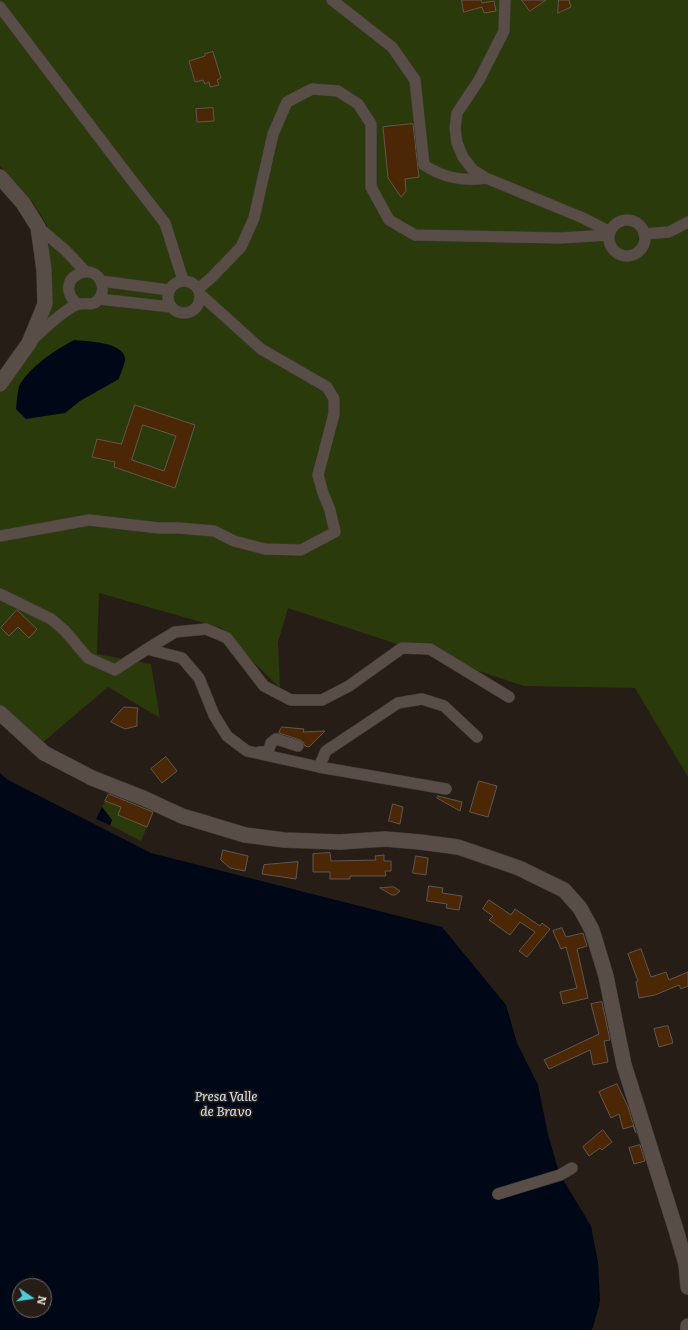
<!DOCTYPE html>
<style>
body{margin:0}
#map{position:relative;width:688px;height:1330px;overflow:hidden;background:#261d17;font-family:Literata,serif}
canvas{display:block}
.north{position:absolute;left:12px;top:1278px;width:40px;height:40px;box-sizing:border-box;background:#261d17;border:1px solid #726a65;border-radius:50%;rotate:103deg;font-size:11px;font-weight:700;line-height:16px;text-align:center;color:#e4ddda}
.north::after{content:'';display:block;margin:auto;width:14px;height:18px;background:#52cbd8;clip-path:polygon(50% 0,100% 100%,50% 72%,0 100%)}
</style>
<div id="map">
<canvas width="688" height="1330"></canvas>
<div class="north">N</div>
</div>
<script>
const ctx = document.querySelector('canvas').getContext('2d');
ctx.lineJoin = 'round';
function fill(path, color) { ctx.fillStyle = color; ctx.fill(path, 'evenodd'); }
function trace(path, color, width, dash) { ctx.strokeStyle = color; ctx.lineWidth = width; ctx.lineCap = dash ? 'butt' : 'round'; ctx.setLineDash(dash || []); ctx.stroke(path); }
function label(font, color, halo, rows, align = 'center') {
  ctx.font = font + ' Literata,serif'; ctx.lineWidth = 3.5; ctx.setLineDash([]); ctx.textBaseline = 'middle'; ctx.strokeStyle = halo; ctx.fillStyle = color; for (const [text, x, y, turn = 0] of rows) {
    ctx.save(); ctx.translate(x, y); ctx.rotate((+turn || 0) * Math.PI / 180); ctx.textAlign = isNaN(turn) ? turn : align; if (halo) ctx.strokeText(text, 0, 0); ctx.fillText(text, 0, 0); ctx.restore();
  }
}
const green = new Path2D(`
 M0 0H688V777L635 688 524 686 288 608 278 642 280 688 232 641 222 628 99 593 97 654 151 664 160 718 108 687 42 743 0 705V389L5 385 51 270 47 225 32 201 0 166Z
 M105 801 121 807 118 815 147 827 141 841 110 825 112 820 102 807Z`);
const water = new Path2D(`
 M74 340C86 341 123 342 125 358 126 362 120 374 119 379L80 401 65 413 26 419 16 409C17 402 17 390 20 384 32 365 54 351 74 340Z
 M0 773 8 780 151 853 442 927 506 1005 517 1043 538 1085 548 1134 559 1173 591 1226 598 1262 600 1301 593 1328 591 1330H0ZM20 1286H44V1310H20Z
 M102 807 112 820 110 825 96 819Z`);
const building = new Path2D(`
 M462 0H481L482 3 494 1 496 11 484 13 482 7 464 12Z
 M522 0H546L530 11Z
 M559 0H569L571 7 558 13Z
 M213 52 221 78 217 80 219 85 210 87 209 82 205 84 203 80 195 82 189 61 205 56V54Z
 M213 108 214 121 197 122 196 109Z
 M413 124 419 177 405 179 406 191 401 197 388 178 383 127Z
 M135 405 195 425 175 488 114 467 115 462 92 457 97 439 121 444ZM143 425 176 436 164 471 132 460Z
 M17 610 37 629 29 638 18 627 9 636 1 628Z
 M124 707 138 708 137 714V726L125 729 111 722Z
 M282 727 304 729 303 732 325 731 309 747 305 746 303 742 300 740 279 733Z
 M166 757 177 771 162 783 151 769Z
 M479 781 497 786 488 817 470 812Z
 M109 794 153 812 147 827 118 815 121 807 105 801Z
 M438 796 462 802 460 811 437 798Z
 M393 804 403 807 400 824 389 821Z
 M223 850 248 856 245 871 230 868 221 860Z
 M330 853 331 861 376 860 375 856 384 855V861H391V871H385L386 876H350V879H330V872H313V854Z
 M416 856 428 858 426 875 413 873Z
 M298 862 296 879 262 874 264 865Z
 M429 886 443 888 442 893 462 896 459 910 446 908 447 904 427 901Z
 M394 887 400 891 395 895H392L380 888Z
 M489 900 511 915 515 909 540 926 542 923 550 929 527 957 519 951 535 932 520 922 510 935 489 920 493 916 483 909Z
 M562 928 566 937 583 933 587 946 577 949 588 998 563 1004 560 992 577 988 566 947 561 949 553 931Z
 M641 949 651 977 666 972 669 980 688 972V986L681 989 679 985 655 995 639 998 636 982 638 981 628 954Z
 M602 1002 610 1040 604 1041 608 1062 593 1065 590 1050 549 1069 544 1060 599 1034 591 1004Z
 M668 1026 673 1043 659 1047 654 1029Z
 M617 1084 628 1107 636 1133 633 1126 623 1129 619 1114 611 1118 599 1092Z
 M603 1130 612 1142 602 1150 600 1148 589 1156 583 1147Z
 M640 1145 645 1161 634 1164 629 1148Z`);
const street = new Path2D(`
 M332 0 392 47 415 80 424 165C444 178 463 182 486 178
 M505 0 504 31 479 80 457 113 455 128 457 143 463 157 473 170 486 178 583 218 610 232
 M0 7 130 178 165 223 183 280
 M609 238a18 18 0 1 1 36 0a18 18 0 1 1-36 0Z
 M38 227 65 250 85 271
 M644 234 669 232 688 222
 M168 297a16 16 0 1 1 32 0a16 16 0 1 1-32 0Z
 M101 281 169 290
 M198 289 211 278 241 247 254 218 273 134 287 102 312 89 338 91 358 104 371 124V187L389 220 415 235 560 238 609 235
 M99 299 171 307
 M31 341C43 330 62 311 76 305 84 301 92 308 99 299 102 295 103 289 102 285 96 257 50 279 77 304
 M0 536 89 520 159 528H179L214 531 234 541 265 549 301 550 335 532 330 510 323 493 318 475 334 414V399L327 387 261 349 200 294
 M0 594 51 619 65 631 88 658 115 670 147 649 175 632 206 629 227 638 264 686 291 700H322L349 686 402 648 430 649 509 697
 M147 649 182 658 199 678 214 715 227 736 247 751 319 767 446 789
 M259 752H268L271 743 276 739 298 746
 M319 767 326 751 398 703 422 699 444 706 477 737
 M498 1194 560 1175 572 1168`);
const secondary = new Path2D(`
 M0 177 23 203 38 227 44 270 45 304 29 343 0 384
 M0 713 44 753 92 778 143 798 182 816 245 835 284 840 340 842 385 839 420 842 458 847 519 868 564 890 580 908 592 930 606 976 624 1065 676 1230 686 1264 688 1287
 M688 1330V1326`);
const waterNames = [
 ["Presa Valle",226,1097],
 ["de Bravo",226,1112]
];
fill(green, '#2a3a0b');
fill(water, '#000716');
fill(building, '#4c2705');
trace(building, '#615750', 1);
trace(street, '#423a37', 12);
trace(secondary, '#423a37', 16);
trace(street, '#584d47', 11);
trace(secondary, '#584d47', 15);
label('italic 13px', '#d4e7f7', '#261d17', waterNames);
</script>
